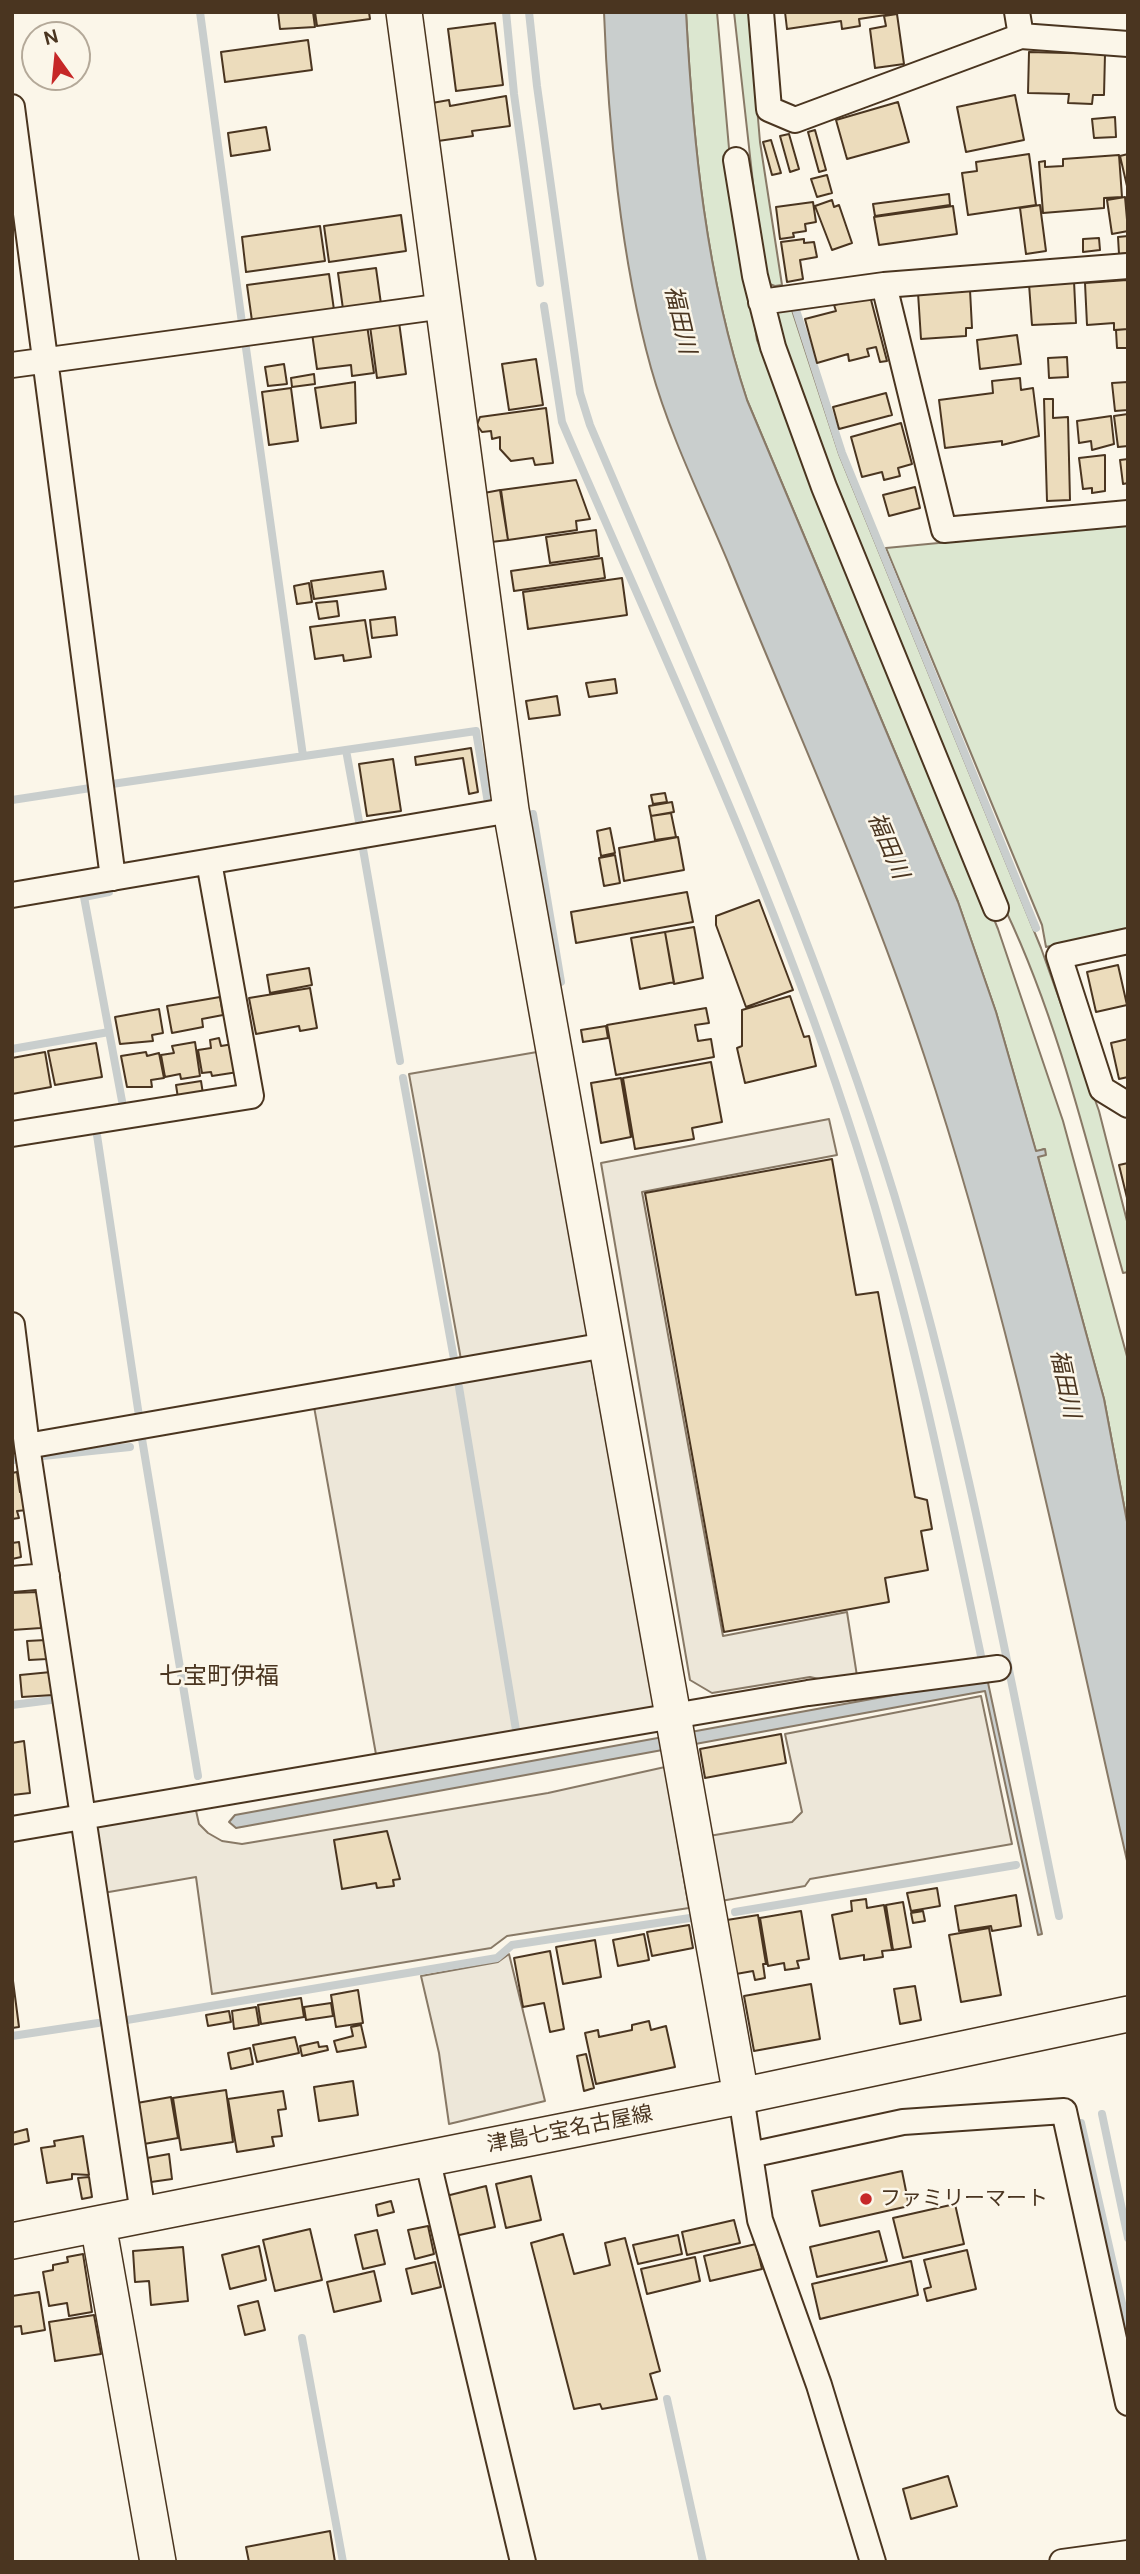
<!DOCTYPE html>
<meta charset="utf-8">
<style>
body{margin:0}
#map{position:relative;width:1140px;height:2574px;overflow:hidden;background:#fbf6e9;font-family:"DM Sans",sans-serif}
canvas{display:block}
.frame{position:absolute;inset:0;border:14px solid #4a3520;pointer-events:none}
.north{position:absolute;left:21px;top:21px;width:70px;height:70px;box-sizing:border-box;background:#fbf6e9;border:2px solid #b4a999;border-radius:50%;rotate:345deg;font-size:19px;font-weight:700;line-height:28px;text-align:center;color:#4a3520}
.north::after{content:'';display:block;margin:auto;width:24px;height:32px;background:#c62828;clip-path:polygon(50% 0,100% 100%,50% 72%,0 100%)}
</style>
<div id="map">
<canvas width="1140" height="2574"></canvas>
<div class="frame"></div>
<div class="north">N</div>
</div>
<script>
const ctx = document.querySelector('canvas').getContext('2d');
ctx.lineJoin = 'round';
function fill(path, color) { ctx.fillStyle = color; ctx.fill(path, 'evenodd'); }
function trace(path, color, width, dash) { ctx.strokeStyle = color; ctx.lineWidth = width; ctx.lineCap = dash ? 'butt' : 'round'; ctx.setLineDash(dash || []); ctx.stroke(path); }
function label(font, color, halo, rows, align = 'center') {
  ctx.font = font + ' "DM Sans","Noto Sans JP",sans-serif'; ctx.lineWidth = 5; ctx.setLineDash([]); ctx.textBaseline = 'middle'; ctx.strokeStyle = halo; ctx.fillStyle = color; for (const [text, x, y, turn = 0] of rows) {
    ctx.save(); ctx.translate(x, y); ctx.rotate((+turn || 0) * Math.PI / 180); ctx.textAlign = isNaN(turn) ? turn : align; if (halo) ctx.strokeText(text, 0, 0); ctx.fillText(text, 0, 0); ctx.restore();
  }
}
const green = new Path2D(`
 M686 12H717L731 171 757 340 998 929 1063 1121 1128 1360V1527L1104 1399 1038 1157 1044 1149 1036 1152 996 1012 958 902 747 400C706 276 693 143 686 12Z
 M734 12H749L760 142 782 285 775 286 764 282Z
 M791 307 839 454 1041 948 1099 1111 1128 1225V1272L1123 1273C1089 1152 1060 1025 1006 911L840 505 776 318 779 310Z
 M1128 525V929L1046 947 1042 925 886 548Z`);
const parking = new Path2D(`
 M537 1052 590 1339 462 1365 409 1074Z
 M829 1119 837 1155 642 1192 723 1636 847 1612 857 1676 828 1681 810 1677 712 1693 690 1680 601 1163Z
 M591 1358 655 1706 649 1712 377 1760 313 1401Z
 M981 1696 1012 1844 810 1879 805 1886 721 1901 709 1836 792 1822 802 1812 785 1734Z
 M665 1767 689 1908 507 1936 491 1948 212 1994 196 1877 103 1893 92 1823 195 1806 199 1824 208 1833 222 1841 242 1844 548 1793Z
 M509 1954 545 2101 449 2124 439 2053 421 1976 498 1962Z`);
const water = new Path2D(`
 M604 12H686C693 143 706 276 747 400L958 902 996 1012 1036 1151 1045 1149 1046 1155 1038 1157 1104 1399 1128 1527V1865C1066 1594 1012 1319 924 1055 869 889 796 729 730 567 703 502 670 436 651 368 621 261 608 124 604 12Z
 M987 1678 1042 1934 1038 1935 985 1691 236 1828 229 1822 235 1815Z`);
const stream = new Path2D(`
 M200 12 242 323
 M506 12 514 94 540 283
 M529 12 537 86 580 393 590 425C698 679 813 930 894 1194 966 1431 1009 1675 1059 1916
 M544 306 562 422 568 436C665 660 770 882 846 1114 905 1291 943 1474 981 1656
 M796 310 842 453 1036 928
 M245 341 303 756
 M346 750 360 827
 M112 784 476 731 488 803
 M12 800 97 787
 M533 814 561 982
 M363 849 400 1061
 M108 887 109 892 84 897 122 1101
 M12 1049 109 1032
 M403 1078 454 1359
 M97 1135 139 1416
 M459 1387 516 1730
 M142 1439 198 1776
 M43 1456 130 1447
 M12 1460H14
 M12 1705 51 1700
 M735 1912 1016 1865
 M127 2020 497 1958 512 1945 690 1918
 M12 2036 98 2023
 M1102 2114 1128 2238
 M1081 2123 1128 2330
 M302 2338 343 2562
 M667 2399 703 2562`);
const building = new Path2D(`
 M278 12H313L315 27 280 29Z
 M315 12H369L370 19 317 26Z
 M785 12H898L899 13 859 19 860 26 842 29 841 21 787 29Z
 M897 14 904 64 875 68 870 29 886 26 884 16Z
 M495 23 503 85 456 91 448 29Z
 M308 40 312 70 225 82 221 52Z
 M1029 52 1105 54 1104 95H1093L1092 104 1068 103 1069 94 1028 93Z
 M1015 95 1024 140 966 152 957 107Z
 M506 96 510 126 472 131 473 136 438 141 432 103 449 100 450 106Z
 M898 102 909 142 847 159 836 120Z
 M1115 117 1116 137 1094 138 1092 119Z
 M266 127 270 150 231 156 228 133Z
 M815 130 826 170 819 172 808 132Z
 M789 134 799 169 790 172 780 136Z
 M771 140 781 173 772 175 763 142Z
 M1029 154 1036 205 968 215 962 173 977 171 976 162Z
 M1128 154V186H1127L1120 156Z
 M1119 155 1122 197 1104 198V208L1043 213 1039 162 1045 161V167L1063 166V159Z
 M827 175 832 193 817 197 811 179Z
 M949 194 950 205 875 216 873 204Z
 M1125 197 1128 231 1112 234 1107 200Z
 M832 200 834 207 839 205 852 243 832 250 815 206Z
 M813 202 816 222 805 224 806 231 793 233 794 237 780 239 776 207Z
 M1040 205 1046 251 1026 254 1020 208Z
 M953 206 957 234 879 245 874 217Z
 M401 215 406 251 329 262 324 226Z
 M320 226 325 261 246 272 242 237Z
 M1128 236V253L1119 254 1118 237Z
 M1099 238 1100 250 1083 252V239Z
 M804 239V243L814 242 817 257 800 260 803 279 787 282 781 242Z
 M376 268 381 304 343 309 338 273Z
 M329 274 334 310 252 321 247 285Z
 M1127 280 1128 329 1114 330V323L1087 325 1085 283Z
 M1074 281 1076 323 1032 325 1029 284Z
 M970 290 972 328H966V336L921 339 918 293Z
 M870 296 887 361 880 362 876 347 867 349 869 356 849 361 848 354 817 363 805 319 836 311 834 305Z
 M399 322 406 374 377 378 370 326Z
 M367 325 374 373 352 376 351 365 317 369 312 333Z
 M1128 329V348H1117L1116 330Z
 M1017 335 1021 364 980 369 977 340Z
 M1067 357 1068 377 1049 378 1048 358Z
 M536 359 543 405 509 410 502 364Z
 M284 364 287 384 268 386 265 367Z
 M314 374 315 384 292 387 291 378Z
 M1020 378 1021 390 1033 388 1039 436 1002 445V441L945 448 939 400 993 393 992 381Z
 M355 382 356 423 321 428 315 388Z
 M1128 382V410L1115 411 1112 383Z
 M291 388 298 441 269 445 262 392Z
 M886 393 892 415 839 429 833 407Z
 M1044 399H1053V418L1068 417 1070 500 1047 501Z
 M546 408 553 463 535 465 533 458 511 461 500 449V437L492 439 491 431 482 432 477 425 480 417Z
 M1128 414V446L1118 447 1114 416Z
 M1111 416 1114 444 1092 450 1091 441 1079 443 1077 421Z
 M901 423 912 464 898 468 900 476 884 480 882 472 862 477 851 437Z
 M1105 455V491L1092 493V488L1083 489 1079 458Z
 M1128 459V483L1123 484 1120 460Z
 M576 480 590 519 576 521 577 530 508 540 501 490Z
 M915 487 920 508 889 516 883 495Z
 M500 490 508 540 491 542 484 493Z
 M596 530 599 556 550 563 546 537Z
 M602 558 605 578 514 591 511 571Z
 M383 571 386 589 314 599 311 581Z
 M622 578 627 615 528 629 523 592Z
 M309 583 312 602 297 604 294 586Z
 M337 601 339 616 319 619 316 603Z
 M395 617 397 635 372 638 370 620Z
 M365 620 371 657 344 661 343 655 315 659 310 627Z
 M615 679 617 693 589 697 586 683Z
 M557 696 560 715 529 719 526 701Z
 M471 748 478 792 469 794 463 758 416 765 415 757Z
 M393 759 401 811 367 816 359 764Z
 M665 793 667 802 653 804 651 795Z
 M672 802 674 812 651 816 649 806Z
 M671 813 676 837 655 840 651 816Z
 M610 828 615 853 601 856 597 831Z
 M678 837 684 870 624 881 619 848Z
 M615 855 620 883 604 886 599 858Z
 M687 892 693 922 576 943 571 912Z
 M759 900 793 990 746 1007 716 925V916Z
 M694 927 703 978 674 984 665 932Z
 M665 932 674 982 640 989 631 938Z
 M1118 965 1127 1005 1096 1012 1087 972Z
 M309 968 312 985 270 993 267 975Z
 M310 988 317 1028 300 1031 299 1026 256 1034 249 998Z
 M790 996 804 1037 809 1036 816 1066 745 1083 737 1048 742 1046V1010Z
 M220 997 223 1015 202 1019 203 1027 172 1033 167 1006Z
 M706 1008 709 1023 695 1025 698 1041 711 1039 714 1057 616 1075 607 1025Z
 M159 1009 163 1033 152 1035 153 1041 120 1044 115 1017Z
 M606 1026 608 1038 583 1042 581 1030Z
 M219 1038 221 1046 233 1044 238 1072 212 1076 211 1072 202 1073 198 1050 211 1048 210 1040Z
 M1128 1039V1077L1119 1079 1111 1043Z
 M195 1042 200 1076 181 1079 180 1074 165 1077 161 1055 174 1053 172 1046Z
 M96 1043 102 1077 55 1085 48 1051Z
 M45 1052 51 1087 12 1094V1058Z
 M146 1052 147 1056 159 1053 164 1078 151 1080 152 1087H127L121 1056Z
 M711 1062 722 1122 692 1128 694 1139 635 1149 623 1078Z
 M621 1078 631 1137 601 1143 591 1083Z
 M201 1081 203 1094 178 1098 176 1085Z
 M832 1159 856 1295 878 1292 915 1497 927 1500 932 1529 921 1531 928 1570 885 1578 889 1602 724 1632 645 1193Z
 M1128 1163V1202L1119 1165Z
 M17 1472 20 1492 25 1491 27 1510 17 1511 19 1518 12 1519V1473Z
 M19 1542 21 1557 12 1559V1543Z
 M38 1592 41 1628 12 1630V1593Z
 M46 1640 47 1659 29 1660 27 1641Z
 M51 1672 53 1695 22 1697 20 1675Z
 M781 1734 786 1763 705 1778 700 1749Z
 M24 1741 30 1793 12 1795V1743Z
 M387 1831 400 1879 393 1880 394 1886 377 1888 376 1883 342 1889 334 1840Z
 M937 1888 940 1906 911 1911 907 1893Z
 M1016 1895 1021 1926 992 1931 991 1926 959 1931 955 1906Z
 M866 1899 867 1908 884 1905 892 1950 882 1951 883 1957 864 1960V1955L840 1959 832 1915 852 1911 851 1901Z
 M903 1902 911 1947 893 1950 886 1905Z
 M801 1911 809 1959 797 1961 799 1968 785 1970 784 1963 768 1966 760 1918Z
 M923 1911 925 1921 913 1923 911 1913Z
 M758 1915 766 1964H763L765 1978 755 1980 753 1971 736 1974 727 1920Z
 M689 1925 693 1948 652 1956 647 1932Z
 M989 1928 1001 1995 961 2002 949 1935Z
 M644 1934 649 1960 618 1966 613 1940Z
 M595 1940 601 1977 563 1984 556 1947Z
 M550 1951 564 2029 550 2032 544 2003 523 2007 514 1958Z
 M13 1981 19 2027 12 2028V1981Z
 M811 1984 820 2039 754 2051 744 1996Z
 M915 1986 921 2020 900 2024 894 1989Z
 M358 1990 363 2023 336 2027 331 1995Z
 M301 1998 304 2017 261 2024 258 2005Z
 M331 2003 333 2016 306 2020 304 2007Z
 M256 2007 259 2025 234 2029 232 2011Z
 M229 2011 231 2022 208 2026 206 2015Z
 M649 2021 651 2030 666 2026 675 2067 596 2084 585 2033 598 2030 599 2037 632 2030V2025Z
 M361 2025 366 2047 337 2052 334 2041 353 2036 351 2027Z
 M295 2037 299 2053 257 2062 253 2045Z
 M318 2042 319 2047 327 2046 328 2050 302 2056 300 2046Z
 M250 2048 253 2064 231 2069 228 2053Z
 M586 2054 594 2088 584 2091 577 2056Z
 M353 2081 358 2115 319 2121 314 2087Z
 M226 2090 233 2142 181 2150 173 2098Z
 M283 2091 286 2109 278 2110 282 2136 272 2137 274 2146 237 2152 228 2099Z
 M171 2097 178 2138 144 2144 137 2103Z
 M27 2129 29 2141 12 2145V2133Z
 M83 2136 89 2175 72 2174V2179L47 2183 41 2148 55 2146 54 2141Z
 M169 2154 172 2179 151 2182 147 2158Z
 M902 2171 909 2206 820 2226 812 2191Z
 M531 2176 541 2220 506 2228 496 2184Z
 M89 2177 92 2197 82 2199 78 2178Z
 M486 2186 495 2227 455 2236 446 2196Z
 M391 2201 394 2212 378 2216 376 2205Z
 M955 2204 964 2244 903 2258 893 2218Z
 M734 2220 740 2243 687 2255 682 2232Z
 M428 2226 434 2254 415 2259 408 2230Z
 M310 2229 322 2280 275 2291 263 2240Z
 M377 2230 385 2264 363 2269 355 2235Z
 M879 2231 887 2261 817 2277 810 2247Z
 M563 2234 574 2274 610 2265 605 2243 625 2238 660 2371 650 2374 657 2399 602 2409 600 2404 574 2409 531 2243Z
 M678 2235 682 2254 638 2264 633 2245Z
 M756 2244 762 2269 710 2281 704 2256Z
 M259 2246 266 2280 230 2289 222 2255Z
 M183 2247 188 2301 151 2305 149 2281 135 2282 133 2251Z
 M967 2250 976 2289 927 2301 924 2289 931 2287 924 2260Z
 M83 2254 92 2312 69 2316 67 2303 49 2306 43 2272 53 2270V2265L68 2262 67 2257Z
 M695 2257 700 2281 647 2294 641 2269Z
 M911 2261 918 2295 820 2319 812 2284Z
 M435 2262 441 2287 412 2294 406 2269Z
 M374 2271 381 2301 334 2312 327 2282Z
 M39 2292 45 2330 22 2334 21 2326 12 2327V2296Z
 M258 2301 265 2330 245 2335 238 2306Z
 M94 2315 101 2354 55 2361 49 2322Z
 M948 2476 957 2506 911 2519 903 2489Z
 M330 2531 335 2562H249L246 2547Z`);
const street = new Path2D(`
 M761 12 769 109 795 120 1021 36 1128 44
 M1017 12 1021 36
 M12 107 113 878
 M736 160 755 276 773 347 824 487 996 908
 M884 285 944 530 1128 513
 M761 302 884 285 1128 266
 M12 365 444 306
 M12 895 511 810
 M1128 941 1059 956 1102 1089 1128 1105
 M12 1134 251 1096 209 862
 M12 1325 27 1446 143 2214
 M27 1446 606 1345
 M12 1579 47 1576
 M12 1829 808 1693 998 1668
 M741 2096 760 2220 819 2385 873 2562
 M750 2155 903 2122 1064 2111 1128 2403
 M427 2158 523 2562
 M1062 2562 1128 2553`);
const secondary = new Path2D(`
 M404 12 511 810 741 2096
 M98 2224 158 2562
 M12 2241 741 2096 1128 2014`);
const markers = [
 [866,2199,7,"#c62828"]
];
const streetNames = [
 ["津島七宝名古屋線",570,2130,-11]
];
const poiNames = [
 ["ファミリーマート",880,2199]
];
const waterNames = [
 ["福田川",679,320,77],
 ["福田川",887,846,67],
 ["福田川",1064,1384,78]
];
const quarterNames = [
 ["七宝町伊福",219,1678]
];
fill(green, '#dce7d0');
trace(green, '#887966', 2);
fill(parking, '#ede7d9');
trace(parking, '#887966', 2);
fill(water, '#c9cecd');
trace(water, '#887966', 2);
trace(stream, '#c9cecd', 8);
fill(building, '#ecdcbc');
trace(building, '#4a3520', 2);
trace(street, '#4a3520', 28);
trace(secondary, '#4a3520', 38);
trace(street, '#fbf6e9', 24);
trace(secondary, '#fbf6e9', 35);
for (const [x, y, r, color] of markers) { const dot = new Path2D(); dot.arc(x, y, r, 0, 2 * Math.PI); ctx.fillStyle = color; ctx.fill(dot); trace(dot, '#fbf6e9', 2.5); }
label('21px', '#4a3520', '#fbf6e9', streetNames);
label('21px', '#4a3520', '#fbf6e9', poiNames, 'left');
label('italic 23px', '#4a3520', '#fbf6e9', waterNames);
label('24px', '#4a3520', '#fbf6e9', quarterNames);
</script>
